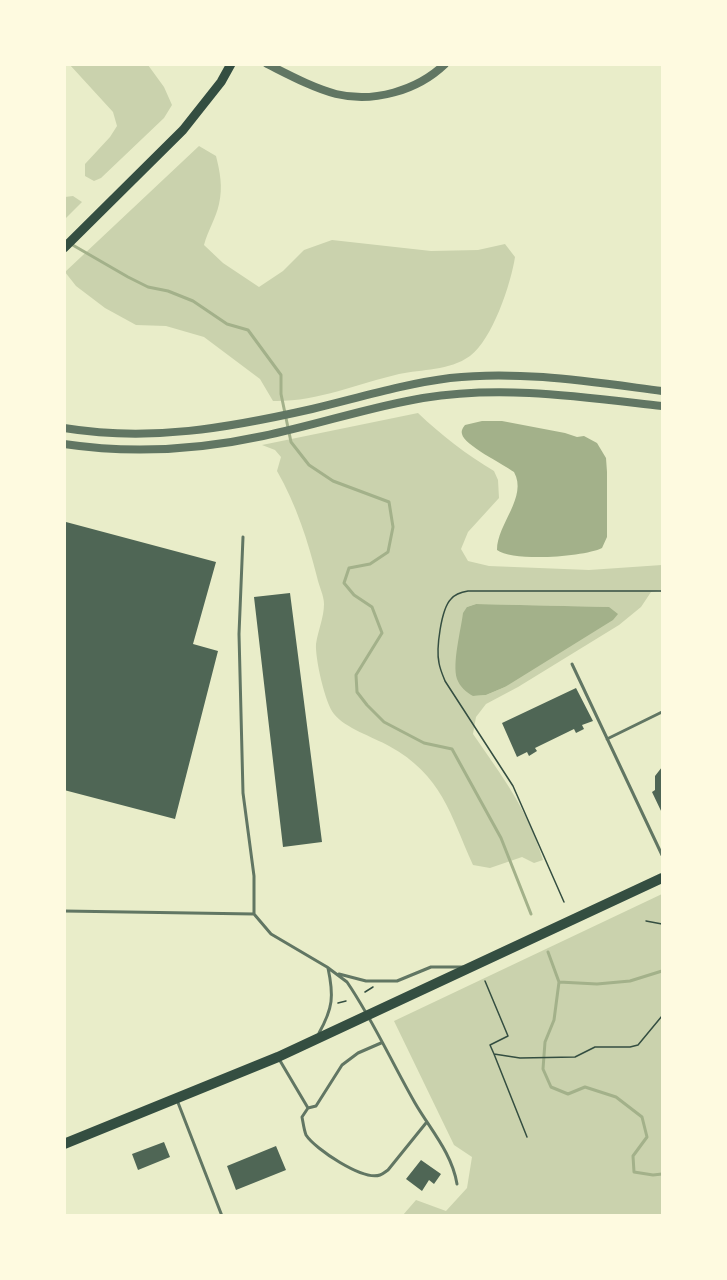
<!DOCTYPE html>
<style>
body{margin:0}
#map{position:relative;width:727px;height:1280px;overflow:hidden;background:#e9edc9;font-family:"Asap Condensed",sans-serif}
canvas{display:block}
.frame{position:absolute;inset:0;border:66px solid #fefae0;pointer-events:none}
</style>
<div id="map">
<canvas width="727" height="1280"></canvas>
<div class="frame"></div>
</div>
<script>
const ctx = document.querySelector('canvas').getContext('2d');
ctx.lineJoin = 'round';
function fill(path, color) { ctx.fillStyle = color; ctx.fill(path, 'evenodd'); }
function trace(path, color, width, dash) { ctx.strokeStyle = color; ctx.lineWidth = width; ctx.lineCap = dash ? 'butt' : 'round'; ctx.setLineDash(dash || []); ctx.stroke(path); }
const green = new Path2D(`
 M70 65H148L164 87 172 105 164 118 101 178 94 181 85 176V164L110 137 117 126 113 112Z
 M199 146 216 156C220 172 223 187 219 204 216 218 208 230 204 245L223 263 259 287 283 271 304 250 332 240 431 251 478 250 505 244 515 257C511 284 492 340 470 356 449 371 422 369 399 374 357 384 316 402 273 401L260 379 204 337 166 326 136 325 105 308 76 286 65 272Z
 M73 196 82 202 65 219V197Z
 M418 413C441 435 467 455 494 471L498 480 499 498 468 532 461 549 468 561 489 566 589 570 662 565V590L651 592 641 607 619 625 518 687 486 704 476 717 473 734C502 776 528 810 543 860L534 863 522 857 490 868 473 865C450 814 442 775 389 746 373 737 345 728 334 714 325 703 315 658 316 644 318 631 324 617 324 604 324 596 319 586 317 577 308 541 296 504 277 471L281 457 275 450 262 445ZM476 604 608 607 505 687 486 695 473 696 467 607Z
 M662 894V1215H403L416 1200 446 1211 467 1188 472 1157 454 1145 394 1021Z`);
const water = new Path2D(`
 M482 421H502L565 433 577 437 584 436 597 443 606 458 607 472V537L602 548C584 557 513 562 497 550 497 524 528 497 514 472 503 464 464 445 462 434 461 430 463 428 465 425Z
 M476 604 609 607 618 614 613 620 505 687 486 695 473 696C466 692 460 687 457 679 452 663 461 630 463 613L467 607Z`);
const stream = new Path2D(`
 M64 240 128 277 148 287 168 291 193 301 227 324 248 330 281 375V394L291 442 309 465 333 481 389 502 393 527 388 552 370 564 349 568 344 583 354 595 372 607 382 633 356 675 357 692 367 705 384 722 424 743 452 749 501 838 531 914
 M548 952 559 982 554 1020 545 1042 543 1069 551 1087 568 1094 585 1087 616 1097 642 1117 647 1137 633 1156 634 1172 653 1175 662 1174
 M559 982 597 984 630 981 662 971`);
const building = new Path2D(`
 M66 522 216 562 193 644 218 651 175 819 64 790V528Z
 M290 593 322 842 283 847 254 597Z
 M576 688 593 721 582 725 584 729 576 733 574 729 535 748 537 751 529 756 527 752 517 757 502 723Z
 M662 767V813L652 792 655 790V776Z
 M164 1142 170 1157 138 1170 132 1154Z
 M276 1146 286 1170 236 1190 227 1166Z
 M421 1160 441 1174 434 1184 429 1180 422 1191 406 1179Z`);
const path = new Path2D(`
 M564 902 513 786 445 681C443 676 440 669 439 663 436 649 441 609 451 599 455 594 462 592 468 591H662
 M646 921 662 924
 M485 981 508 1036 490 1045 494 1054 520 1058 575 1057 595 1047H630L638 1045 662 1016
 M365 992 373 987
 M338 1003 346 1001
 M494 1054 527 1137`);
const service = new Path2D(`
 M243 537 239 634 243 793 254 876V914L271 934 327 967 347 982C373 1020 392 1063 415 1103 430 1129 452 1153 457 1184
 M572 664 662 855
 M607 739 662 712
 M64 911 254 914
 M339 974 366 981H397L431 967H463
 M319 1033C333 1008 334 996 328 968
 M279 1059 308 1108 316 1106 342 1065 358 1053 381 1043
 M177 1100 222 1216
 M308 1108 302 1117C303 1122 304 1130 306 1135 315 1149 363 1181 380 1175 383 1174 385 1172 388 1170L426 1123`);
const tertiary = new Path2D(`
 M267 64C289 75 313 88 336 94 373 103 417 91 445 64
 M64 428C150 442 228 428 312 409 358 398 403 384 450 378 520 370 592 382 662 391
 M64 444C131 454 198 450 263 436 317 425 369 407 423 398 503 385 582 397 662 406`);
const secondary = new Path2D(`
 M64 248 183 130 221 82 231 64`);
const primary = new Path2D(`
 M64 1144 278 1057 662 878`);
fill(green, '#cad2ad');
fill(water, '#a3b18a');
trace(stream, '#a3b18a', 3);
fill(building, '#4f6655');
trace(path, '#344e41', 1.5);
trace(service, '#617663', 3);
trace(tertiary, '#617663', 8);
trace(secondary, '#344e41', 9);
trace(primary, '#344e41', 10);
</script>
